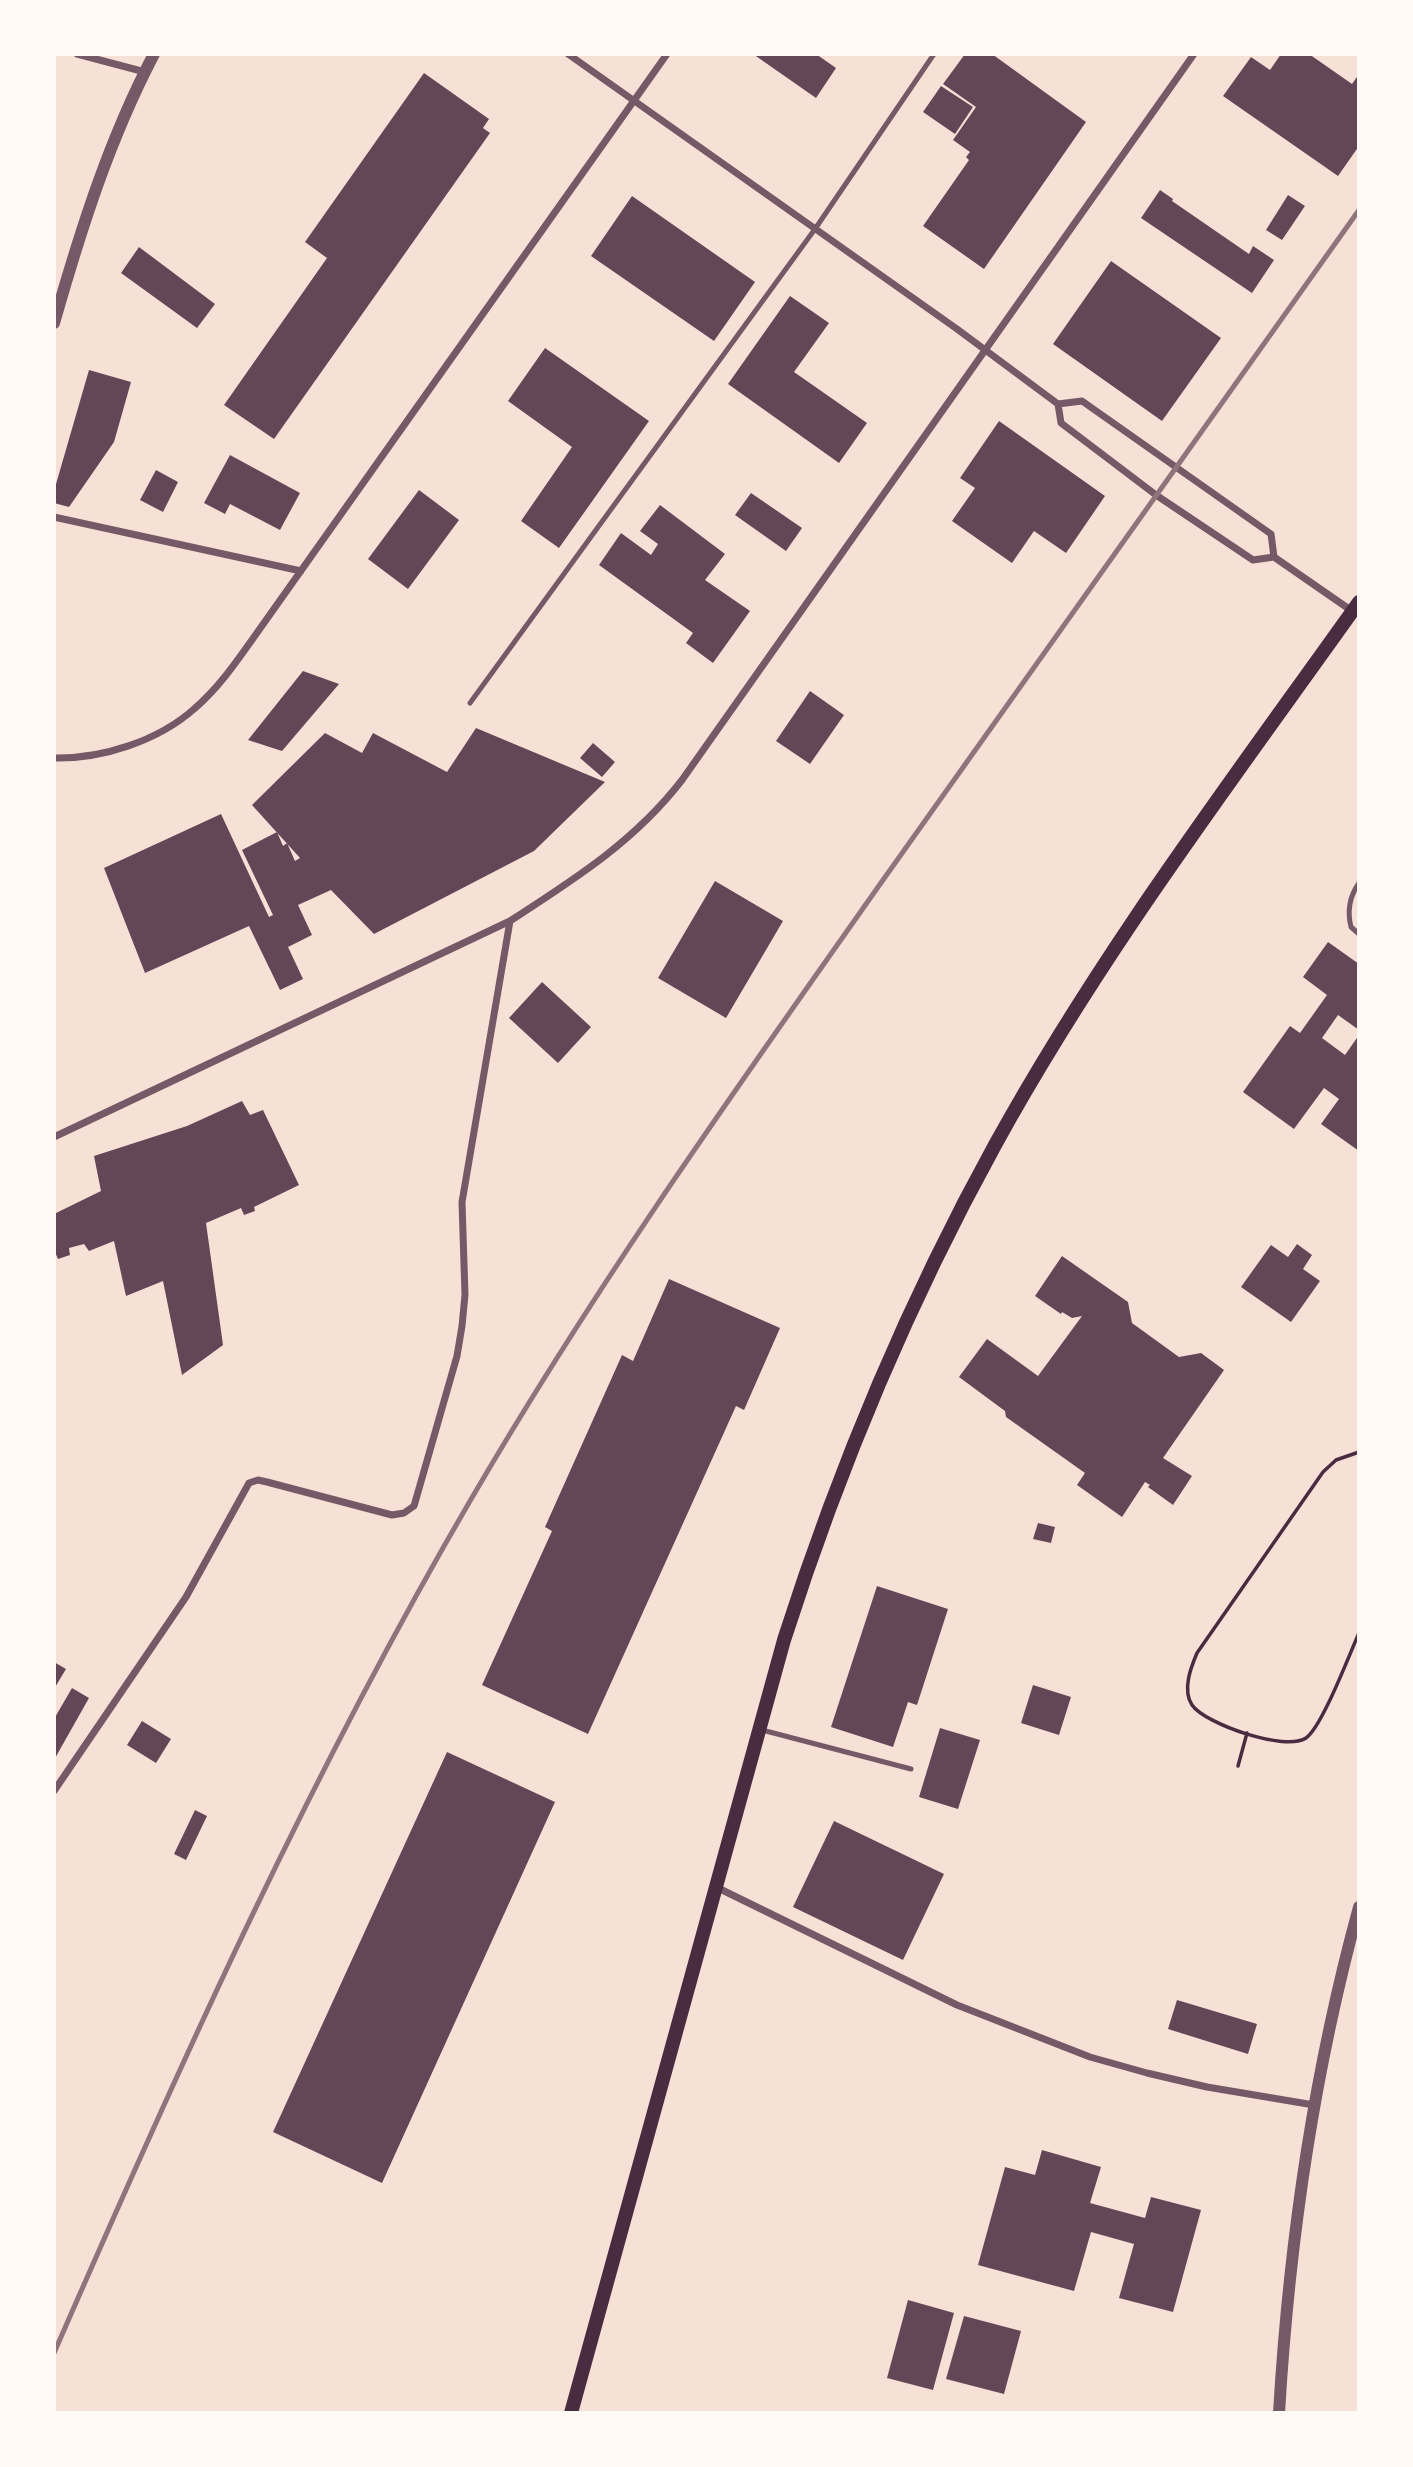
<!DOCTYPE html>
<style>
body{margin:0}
#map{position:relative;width:1413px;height:2467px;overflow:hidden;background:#f7e1d7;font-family:"PT Sans",sans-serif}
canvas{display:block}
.frame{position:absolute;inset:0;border:56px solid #fffaf5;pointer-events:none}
</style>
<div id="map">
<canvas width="1413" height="2467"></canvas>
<div class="frame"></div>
</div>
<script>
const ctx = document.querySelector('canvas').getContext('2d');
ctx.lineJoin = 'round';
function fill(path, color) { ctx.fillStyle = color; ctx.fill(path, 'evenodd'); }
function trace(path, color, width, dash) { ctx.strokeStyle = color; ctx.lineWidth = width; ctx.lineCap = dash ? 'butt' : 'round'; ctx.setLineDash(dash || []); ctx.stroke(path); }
const building = new Path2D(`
 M753 54H816L836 68 816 98Z
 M965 54H992L1086 122 984 269 923 226 969 160 966 157 970 152 953 140 976 107 943 84Z
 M1281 54H1309L1352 84 1359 74V146L1338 176 1223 96 1251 57 1270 70Z
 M424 73 489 119 483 128 490 133 274 439 224 405 327 258 305 242Z
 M941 86 973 107 955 134 923 112Z
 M1160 190 1173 199 1172 201 1249 254 1253 246 1274 260 1252 293 1141 218Z
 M1288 195 1305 206 1282 240 1266 230Z
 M632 196 755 282 714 341 591 256Z
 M139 247 215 304 197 328 121 273Z
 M1111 261 1221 338 1162 421 1053 344Z
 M790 296 829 323 794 372 867 423 839 463 728 384Z
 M545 348 649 421 559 548 521 521 572 447 508 401Z
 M89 370 131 382 114 442 69 507 54 503V491Z
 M999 421 1105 496 1066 553 1034 531 1012 563 952 521 975 488 960 478Z
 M230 455 300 493 280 530 230 504 225 514 204 503Z
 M156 470 178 482 163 512 140 500Z
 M419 490 459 520 408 589 368 559Z
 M751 493 802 528 786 551 735 515Z
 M660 505 725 554 705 580 750 611 713 663 686 643 693 633 599 565 621 533 651 555 658 544 640 531Z
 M303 671 339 684 282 751 248 740Z
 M810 691 844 715 810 764 776 741Z
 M476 728 605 782 534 851 374 934 331 890 298 905 312 935 288 947 303 979 280 990 249 926 145 973 104 868 221 814 269 917 273 915 242 850 277 832 283 846 287 843 295 861 300 858 252 805 325 733 362 753 373 733 447 772Z
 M593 743 615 762 602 777 580 758Z
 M715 881 783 921 726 1018 658 978Z
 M1328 942 1359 964V1030L1338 1015 1322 1038 1345 1055 1359 1035V1151L1321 1124 1339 1099 1324 1088 1294 1129 1243 1092 1290 1026 1300 1033 1327 995 1303 977Z
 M542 982 591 1027 558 1063 509 1018Z
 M242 1101 250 1115 263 1110 299 1185 254 1207 255 1211 244 1215 241 1208 206 1223 223 1345 182 1375 163 1281 126 1296 114 1241 89 1251 84 1244 69 1248 70 1255 58 1259 54 1250V1214L101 1191 94 1156 187 1126Z
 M1297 1244 1312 1255 1303 1269 1320 1281 1291 1322 1241 1287 1271 1245 1288 1257Z
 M1062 1256 1128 1302 1132 1323 1179 1357 1201 1353 1224 1370 1163 1458 1192 1476 1173 1505 1148 1487 1150 1485 1145 1482 1122 1517 1077 1485 1085 1473 1006 1417 1005 1411 959 1377 987 1339 1038 1376 1082 1316 1072 1318 1062 1312 1061 1314 1035 1296Z
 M669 1279 780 1328 744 1410 736 1406 588 1734 482 1685 552 1531 545 1527 622 1355 633 1361Z
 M1038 1523 1055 1527 1051 1543 1033 1539Z
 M877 1586 948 1609 917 1705 908 1702 893 1747 831 1727Z
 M54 1662 66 1669 54 1689Z
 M1033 1685 1071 1697 1059 1735 1021 1723Z
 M72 1688 89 1698 54 1760V1719Z
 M142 1721 171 1739 156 1763 127 1745Z
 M940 1728 980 1740 958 1809 919 1797Z
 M447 1752 555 1802 382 2183 273 2132Z
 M195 1810 207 1816 186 1860 174 1854Z
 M834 1821 944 1874 903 1960 793 1907Z
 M1177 2000 1257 2024 1248 2054 1168 2029Z
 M1042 2150 1101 2167 1090 2203 1145 2218 1151 2197 1201 2210 1173 2312 1119 2298 1134 2244 1091 2232 1074 2291 978 2265 1005 2167 1035 2175Z
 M908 2300 954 2313 933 2390 887 2378Z
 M964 2316 1021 2331 1004 2394 946 2379Z`);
const path = new Path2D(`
 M1359 1452 1336 1460 1323 1472 1197 1653C1191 1667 1182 1690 1192 1705 1205 1724 1286 1752 1306 1738 1322 1727 1349 1655 1359 1633
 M1238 1766 1247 1733`);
const service = new Path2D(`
 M470 703 815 229 934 54
 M1359 883C1349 897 1347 911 1351 927L1359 934
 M762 1730 911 1769`);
const minor = new Path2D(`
 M77 54 145 72
 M568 54 957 329 1058 404 1061 423 1156 495 1253 560 1274 557 1352 611
 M1058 404 1082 401 1271 534 1274 557
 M54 517 301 571
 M54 758C102 759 158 741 194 709 220 687 239 658 259 630L667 54
 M54 1137 510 921C575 879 635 841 682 780L1194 54
 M54 1791 186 1597 249 1483 258 1480 267 1482 392 1515 404 1513 414 1506 457 1356 462 1326 465 1295 462 1202 510 921
 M716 1887 957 2005 1090 2057 1147 2073 1207 2087 1314 2105`);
const tertiary = new Path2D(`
 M54 323C81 229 109 140 154 54
 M1279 2413C1289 2243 1314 2071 1359 1907`);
const secondary = new Path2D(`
 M571 2413 784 1640C839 1468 908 1303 995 1145 1100 954 1233 779 1359 602`);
const rail = new Path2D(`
 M54 2353C181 2062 310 1775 470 1501 595 1286 740 1083 883 880 1042 657 1200 433 1359 210`);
fill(building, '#644757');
trace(path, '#4a2c40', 3.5);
trace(service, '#755966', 5);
trace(minor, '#755966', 7);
trace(tertiary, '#755966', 12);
trace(secondary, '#4a2c40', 14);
trace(rail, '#8f747c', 5);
</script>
